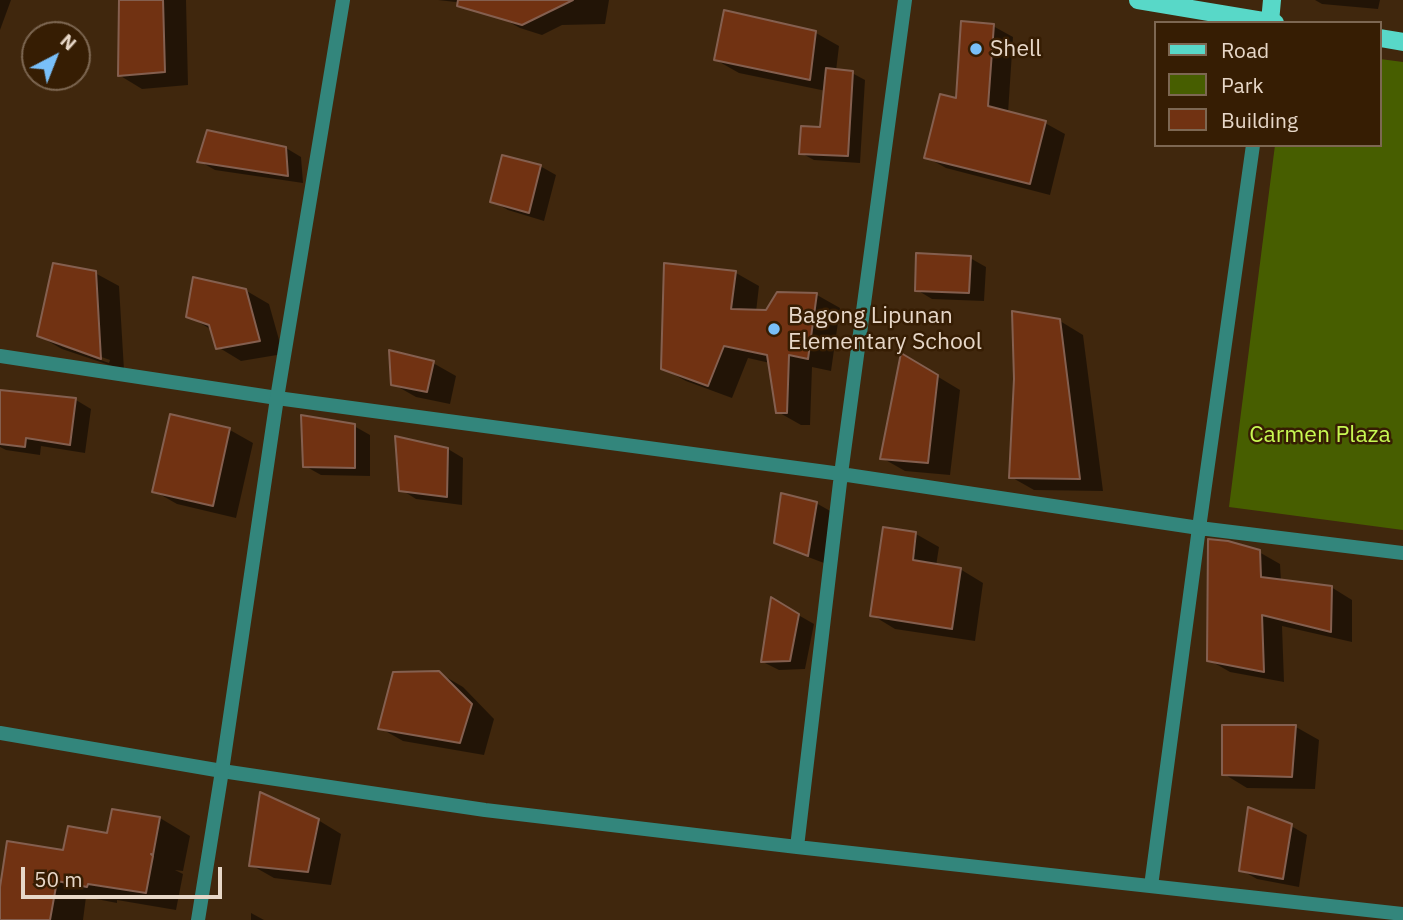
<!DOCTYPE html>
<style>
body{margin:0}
#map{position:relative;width:1403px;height:920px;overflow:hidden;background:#40270d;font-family:"IBM Plex Sans",sans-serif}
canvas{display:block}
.legend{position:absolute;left:1154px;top:21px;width:228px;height:126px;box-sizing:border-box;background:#361d03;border:2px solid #7d6752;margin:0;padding:9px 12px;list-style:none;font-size:21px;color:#e7d7c8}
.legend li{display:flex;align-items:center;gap:14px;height:35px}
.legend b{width:35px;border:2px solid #7d6752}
.north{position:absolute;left:21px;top:21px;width:70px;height:70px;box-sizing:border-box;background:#361d03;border:2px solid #7d6752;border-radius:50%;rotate:42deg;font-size:19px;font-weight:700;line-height:28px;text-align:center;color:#e7d7c8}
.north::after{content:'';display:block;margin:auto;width:24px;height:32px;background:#79bff8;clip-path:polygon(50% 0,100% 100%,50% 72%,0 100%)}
.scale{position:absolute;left:21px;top:867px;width:201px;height:32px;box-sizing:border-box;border:4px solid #e7d7c8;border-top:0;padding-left:9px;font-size:21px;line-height:24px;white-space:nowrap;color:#e7d7c8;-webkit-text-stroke:5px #361d03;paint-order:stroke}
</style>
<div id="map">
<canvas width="1403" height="920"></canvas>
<ul class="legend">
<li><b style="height:9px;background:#58d8c8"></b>Road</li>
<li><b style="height:19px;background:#475e00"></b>Park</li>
<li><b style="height:19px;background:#713212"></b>Building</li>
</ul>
<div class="north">N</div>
<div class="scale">50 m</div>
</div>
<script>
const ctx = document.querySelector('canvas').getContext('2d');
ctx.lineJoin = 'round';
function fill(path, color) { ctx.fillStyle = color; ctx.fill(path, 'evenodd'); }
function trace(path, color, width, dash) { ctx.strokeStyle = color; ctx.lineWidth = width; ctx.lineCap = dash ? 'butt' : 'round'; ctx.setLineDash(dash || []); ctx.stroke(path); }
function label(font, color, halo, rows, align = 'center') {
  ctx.font = font + ' "IBM Plex Sans",sans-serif'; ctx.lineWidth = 5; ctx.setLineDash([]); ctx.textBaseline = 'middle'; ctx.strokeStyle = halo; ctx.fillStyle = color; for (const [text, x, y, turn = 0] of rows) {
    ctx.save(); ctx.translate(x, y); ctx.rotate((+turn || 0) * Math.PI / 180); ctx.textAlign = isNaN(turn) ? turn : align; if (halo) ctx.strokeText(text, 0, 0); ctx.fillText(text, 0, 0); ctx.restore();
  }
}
const green = new Path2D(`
 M1380 59 1403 62V530L1229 507 1275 145H1380Z`);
const shadow = new Path2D(`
 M0 0H11L0 30Z
 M120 0H186L188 85 142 89 119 75Z
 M438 0H609L605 24 562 25 542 35 520 28 500 17 490 6Z
 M1315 0H1380L1378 9 1322 4Z
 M725 12 816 33 839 46 836 71 852 73 865 80 860 163 814 160 801 153 822 129 826 91 739 73 716 60Z
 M993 26 1013 37 1008 113 1045 123 1065 134 1050 195 946 168 926 157 958 100Z
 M286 148 301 157 303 183 215 170 199 161Z
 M540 166 556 175 544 221 508 210 492 201Z
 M970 258 986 267 984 301 932 299 917 290Z
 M95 273 119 286 124 370 62 349 39 336ZM61 343 110 360 109 363 61 346Z
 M736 273 759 286 756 312H766L817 295 840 308 831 371 812 367 810 425H801L778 412 770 363 748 358 732 398 686 381 662 368Z
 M245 290 269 304 283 354 241 361 218 347 212 330 188 316Z
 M1060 321 1083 335 1103 491 1034 490 1011 477Z
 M433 363 456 376 450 404 416 397 393 384Z
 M925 369 960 390 950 475 905 471 882 458Z
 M0 392 76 400 91 409 85 453 41 446 40 455 6 450 0 447Z
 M171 416 230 430 253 443 236 518 177 504 154 491Z
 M354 426 370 435V476L321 475 305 466Z
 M448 449 463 458 462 505 416 499 400 489Z
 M816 503 832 512 824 563 792 551 776 542Z
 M884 529 916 534 939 547 936 566 960 569 983 583 975 641 895 629 872 615Z
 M1259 552 1280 564 1281 581 1331 587 1352 600V642L1282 626 1284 682 1230 672 1209 660Z
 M772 600 814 624 805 669 779 670 763 662Z
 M439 673 463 687 494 719 484 755 403 741 380 728Z
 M1296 727 1319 740 1315 789 1247 788 1224 774Z
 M160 818 190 836 183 871 175 870 183 874 176 910 117 900V903L86 897 83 920H0V898L65 852 109 835Z
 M318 820 341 834 331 885 274 878 251 865Z
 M1291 826 1307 835 1299 887 1257 879 1241 870Z
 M251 913 264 920H251Z`);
const building = new Path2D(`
 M119 0H163L165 72 118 76Z
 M458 0H573L522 25 457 6Z
 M724 10 816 31 810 80 714 60Z
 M961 21 994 24 988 106 1046 121 1030 184 924 158 940 94 956 98Z
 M826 68 853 71 848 156 799 154 801 126 820 127Z
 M207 130 286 147 288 176 197 162Z
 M502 155 541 165 529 213 490 202Z
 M916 253 971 256 969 293 915 291Z
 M53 263 96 271 101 359 37 336Z
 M664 263 736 271 731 309 766 310 777 292 817 293 808 359 789 355 787 413H776L767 355 724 346 708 386 661 369Z
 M193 277 246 289 260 341 216 349 209 325 186 317Z
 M1012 311 1060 319 1080 479 1009 478 1014 379Z
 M389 350 434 361 427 392 391 385Z
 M901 353 938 375 928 463 880 459Z
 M0 390 76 398 70 445 26 438 25 447 0 444Z
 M170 414 230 428 213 506 152 492Z
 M301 415 355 424V468L303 467Z
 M395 436 448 448 447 497 399 491Z
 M781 493 817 502 808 556 774 543Z
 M883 527 916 532 913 560 961 568 952 629 870 616Z
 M1208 539 1228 541 1260 550 1261 577 1332 586 1331 632 1262 615 1264 672 1207 661Z
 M771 597 799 614 790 661 761 662Z
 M439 671 472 704 460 743 378 729 393 672Z
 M1222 725H1296L1292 777 1222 775Z
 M260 792 319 819 308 872 249 866Z
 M1248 807 1292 824 1283 879 1239 871Z
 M112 809 160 817 153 855 151 854 153 856 146 893 88 884 87 887 57 881 50 920H0V887L7 841 63 850 68 826 107 833Z`);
const minor = new Path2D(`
 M0 356 277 398 841 474 1199 528 1403 553
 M0 733 222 771 485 810 797 847 1403 914
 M797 847 841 474 905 0
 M1151 886 1199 528 1253 145`);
const tertiary = new Path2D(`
 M198 920 222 771 277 398 343 0`);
const primary = new Path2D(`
 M1138 0 1275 23
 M1270 22 1272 0
 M1380 38 1403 42`);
const markers = [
 [976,49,7,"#79bff8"],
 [774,329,7,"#79bff8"]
];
const poiNames = [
 ["Shell",990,49],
 ["Bagong Lipunan",788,316],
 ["Elementary School",788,342]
];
const parkNames = [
 ["Carmen Plaza",1320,435]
];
fill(green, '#475e00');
fill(shadow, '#0007');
fill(building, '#713212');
trace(building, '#845f4f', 2);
trace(minor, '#33867c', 14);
trace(tertiary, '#33867c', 14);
trace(primary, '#58d8c8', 18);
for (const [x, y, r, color] of markers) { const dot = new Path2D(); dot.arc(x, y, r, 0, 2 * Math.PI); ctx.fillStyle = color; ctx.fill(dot); trace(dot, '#361d03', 2.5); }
label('23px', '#e7d7c8', '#361d03', poiNames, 'left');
label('23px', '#c8f852', '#361d03', parkNames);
</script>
